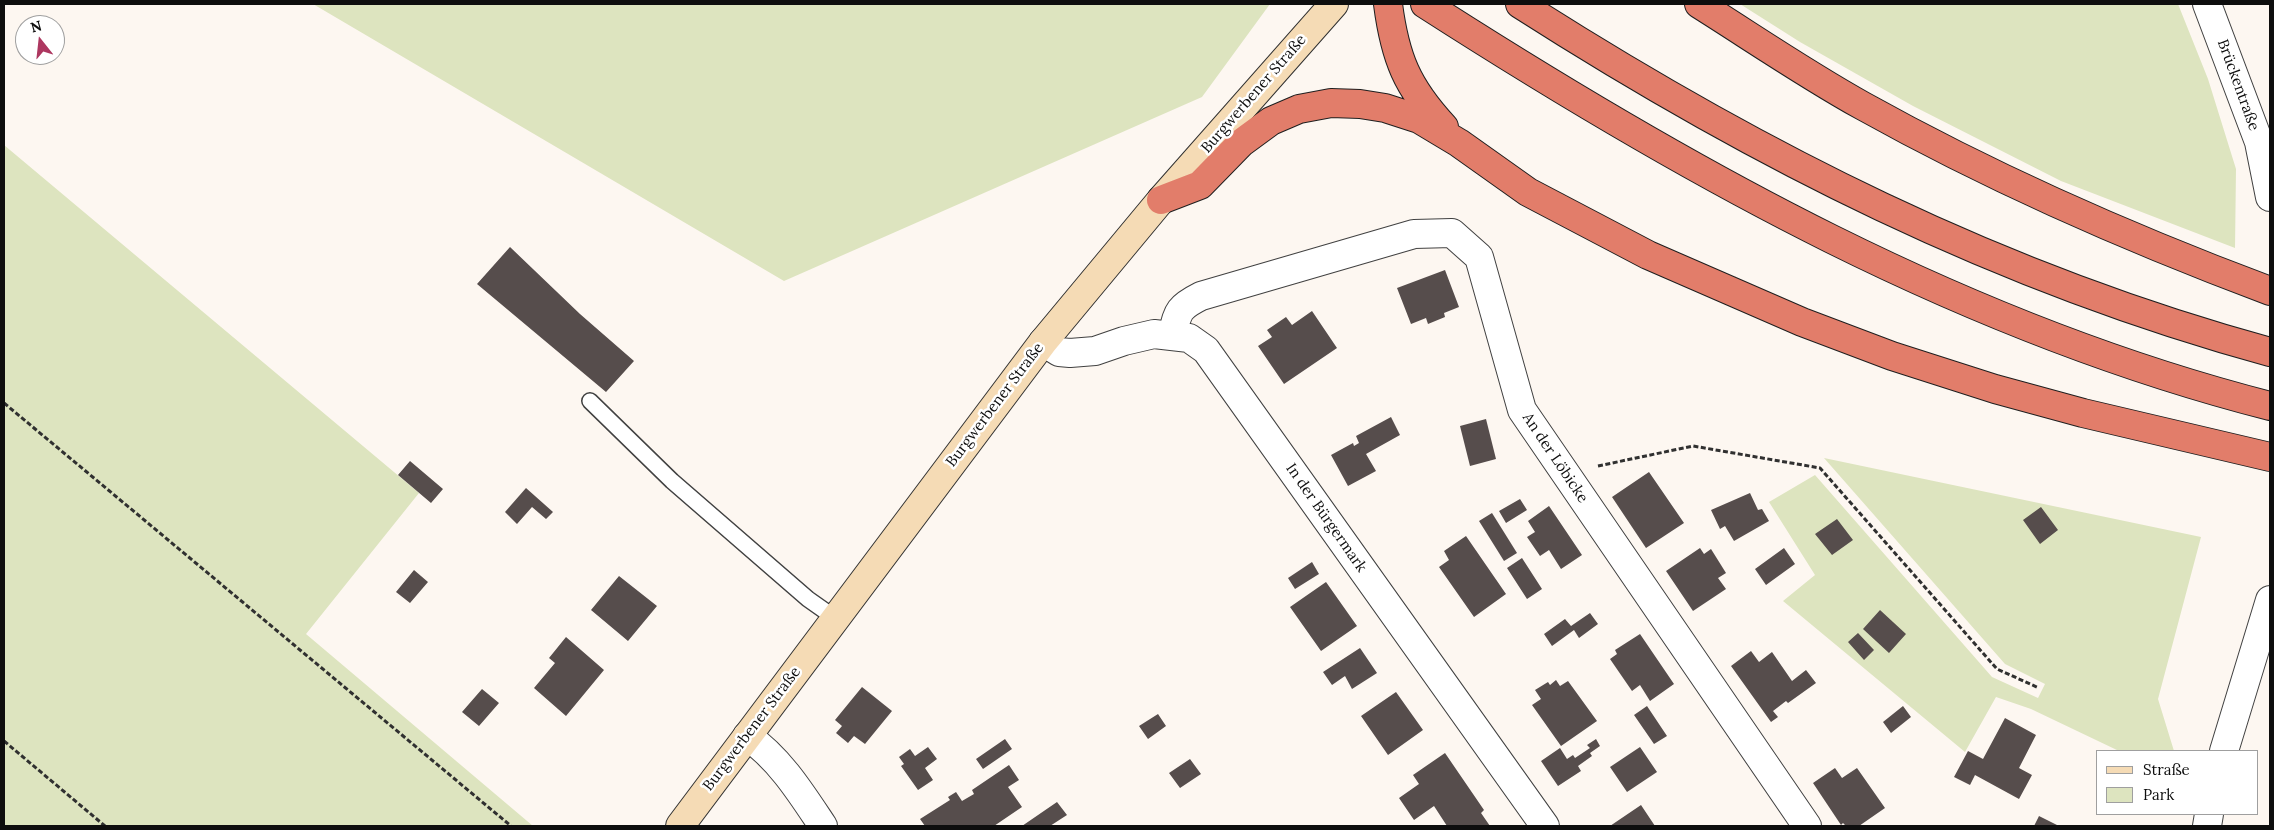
<!DOCTYPE html>
<meta charset="utf-8">
<style>
body{margin:0}
#map{position:relative;width:2274px;height:830px;overflow:hidden;background:#fdf7f1;font-family:Lora,serif}
canvas{display:block}
.frame{position:absolute;inset:0;border:5px solid #0e0e0e;pointer-events:none}
.legend{position:absolute;left:2096px;top:750px;width:162px;height:65px;box-sizing:border-box;background:#fff;border:1px solid #9f9f9f;margin:0;padding:6px 9px;list-style:none;font-size:15px;color:#0e0e0e}
.legend li{display:flex;align-items:center;gap:10px;height:25px}
.legend b{width:25px;border:1px solid #9f9f9f}
.north{position:absolute;left:15px;top:15px;width:50px;height:50px;box-sizing:border-box;background:#fff;border:1px solid #9f9f9f;border-radius:50%;rotate:344deg;font-size:14px;font-weight:700;line-height:20px;text-align:center;color:#0e0e0e}
.north::after{content:'';display:block;margin:auto;width:18px;height:22px;background:#ad3760;clip-path:polygon(50% 0,100% 100%,50% 72%,0 100%)}
</style>
<div id="map">
<canvas width="2274" height="830"></canvas>
<div class="frame"></div>
<ul class="legend">
<li><b style="height:6px;background:#f5dbb5"></b>Straße</li>
<li><b style="height:14px;background:#dde4bf"></b>Park</li>
</ul>
<div class="north">N</div>
</div>
<script>
const ctx = document.querySelector('canvas').getContext('2d');
ctx.lineJoin = 'round';
function fill(path, color) { ctx.fillStyle = color; ctx.fill(path, 'evenodd'); }
function trace(path, color, width, dash) { ctx.strokeStyle = color; ctx.lineWidth = width; ctx.lineCap = dash ? 'butt' : 'round'; ctx.setLineDash(dash || []); ctx.stroke(path); }
function label(font, color, halo, rows, align = 'center') {
  ctx.font = font + ' Lora,serif'; ctx.lineWidth = 5; ctx.setLineDash([]); ctx.textBaseline = 'middle'; ctx.strokeStyle = halo; ctx.fillStyle = color; for (const [text, x, y, turn = 0] of rows) {
    ctx.save(); ctx.translate(x, y); ctx.rotate((+turn || 0) * Math.PI / 180); ctx.textAlign = isNaN(turn) ? turn : align; if (halo) ctx.strokeText(text, 0, 0); ctx.fillText(text, 0, 0); ctx.restore();
  }
}
const green = new Path2D(`
 M313 4H1270L1202 97 784 281Z
 M1740 4H2178L2208 79 2236 169 2235 248 2061 181 1913 106 1800 42Z
 M4 145 419 493 306 634 533 826H4Z
 M1824 458 2201 537 2158 699 2174 751H2119L2031 709 1996 697 1965 752 1783 601 1815 575 1769 502 1815 475 1992 677 2038 698 2045 684 2005 664Z`);
const building = new Path2D(`
 M510 247 580 314 634 361 606 392 477 284Z
 M1445 270 1459 307 1444 313 1445 317 1428 324 1426 318 1411 324 1397 288Z
 M1312 311 1337 348 1284 384 1258 346 1272 337 1267 330 1286 317 1292 325Z
 M1391 417 1400 435 1366 454 1376 471 1348 486 1331 455 1353 443 1354 446 1359 443 1356 436Z
 M1486 419 1496 459 1470 466 1460 426Z
 M410 461 443 489 431 503 398 475Z
 M1649 472 1684 523 1646 548 1612 497Z
 M526 488 553 512 546 519 532 507 517 524 505 512Z
 M1750 493 1758 510 1762 509 1769 521 1734 541 1725 526 1720 529 1711 510Z
 M1520 499 1527 510 1506 523 1499 511Z
 M1549 506 1582 555 1561 569 1549 550 1540 556 1527 537 1535 532 1528 521Z
 M2041 507 2058 530 2040 544 2023 520Z
 M1492 513 1517 553 1504 561 1479 521Z
 M1837 519 1853 540 1832 555 1815 534Z
 M1466 536 1506 594 1474 617 1439 567 1449 560 1444 551Z
 M1700 548 1704 554 1711 549 1726 573 1718 578 1726 589 1693 611 1666 571Z
 M1784 548 1795 564 1766 585 1755 569Z
 M1522 558 1542 589 1527 599 1507 568Z
 M1312 562 1319 574 1295 589 1288 578Z
 M414 570 428 582 410 603 396 592Z
 M619 576 657 606 628 641 591 610Z
 M1326 582 1357 626 1321 651 1290 607Z
 M1880 610 1906 634 1889 653 1863 629Z
 M1590 613 1598 624 1579 638 1574 630 1552 646 1544 634 1565 619 1571 626Z
 M1858 633 1874 650 1864 660 1848 642Z
 M1640 634 1674 684 1650 701 1640 685 1632 691 1610 659 1617 654 1615 650Z
 M566 637 604 670 566 716 534 688 555 663 549 658Z
 M1360 648 1377 673 1352 689 1345 676 1332 685 1323 672Z
 M1751 651 1759 662 1772 652 1792 681 1806 670 1816 683 1788 703 1786 701 1773 711 1778 717 1771 722 1731 666Z
 M1556 680 1560 686 1568 681 1597 721 1561 746 1532 705 1541 699 1535 690 1548 682 1550 685Z
 M862 687 892 711 865 744 854 736 848 743 836 733 842 726 835 720Z
 M482 689 499 703 479 726 462 712Z
 M1396 692 1423 730 1388 755 1361 716Z
 M1647 706 1667 736 1654 744 1634 715Z
 M1903 706 1911 717 1891 733 1883 722Z
 M1158 714 1166 726 1148 739 1139 726Z
 M2005 718 2036 735 2019 768 2032 775 2019 799 1975 775 1970 785 1954 777 1968 751 1983 759Z
 M1005 739 1012 749 983 769 976 759Z
 M1596 739 1600 746 1590 753 1592 756 1578 766 1581 771 1558 786 1541 761 1560 748 1567 759 1573 755 1575 758 1590 748 1587 745Z
 M928 747 937 759 925 768 933 780 918 790 901 766 904 764 899 757 910 749 915 756Z
 M1640 747 1657 772 1627 792 1610 767Z
 M1445 753 1484 810 1481 813 1490 826H1447L1434 806 1414 820 1399 798 1419 784 1413 775Z
 M1190 759 1201 774 1180 788 1169 773Z
 M1009 765 1019 780 1008 787 1022 807 994 826H925L920 819 950 800 948 797 956 792 962 801 974 794 972 790Z
 M1835 768 1842 778 1857 768 1885 808 1859 826H1846L1843 823 1841 825 1813 783Z
 M1057 802 1067 815 1050 826H1022Z
 M1641 805 1655 826H1610Z
 M2039 816 2059 826H2034Z`);
const path = new Path2D(`
 M4 403 511 826
 M1598 466 1693 446 1820 468 1997 669 2039 688
 M4 741 105 826`);
const lane = new Path2D(`
 M590 401 672 481 808 599 835 618`);
const street = new Path2D(`
 M2207 4 2259 142 2270 197
 M1172 336C1178 312 1177 308 1201 296L1414 234 1452 233 1479 257 1522 410 1807 826
 M1043 342 1059 352 1070 353 1095 351 1124 341 1154 334 1189 338 1206 350 1545 826
 M747 736C780 759 801 793 823 826
 M2224 751 2270 600
 M2207 826 2209 814`);
const secondary = new Path2D(`
 M680 826 1043 342 1161 200 1334 4`);
const highway = new Path2D(`
 M1388 4C1395 58 1407 87 1444 127
 M1425 4C1688 173 1965 328 2270 406
 M1520 4C1756 155 1999 278 2270 352
 M1699 4C1753 38 1807 75 1863 106 1994 179 2131 239 2270 291
 M1161 200 1200 185 1241 143 1271 121 1299 109 1331 103 1360 104 1385 108 1419 119 1459 143 1528 192 1648 255 1802 322 1892 356 1995 389 2083 413 2270 457`);
const streetNames = [
 ["Brückentraße",2238,85,70],
 ["Burgwerbener Straße",1254,94,-49],
 ["Burgwerbener Straße",995,405,-53],
 ["An der Löbicke",1555,458,56],
 ["In der Bürgermark",1326,518,55],
 ["Burgwerbener Straße",752,729,-53]
];
fill(green, '#dde4bf');
fill(building, '#564d4c');
trace(lane, '#414141', 18);
trace(street, '#414141', 30);
trace(secondary, '#303030', 30);
trace(highway, '#1f1f1f', 30);
trace(path, '#303030', 3, [5, 2.5]);
trace(lane, '#fff', 15);
trace(street, '#fff', 28);
trace(secondary, '#f5dbb5', 28);
trace(highway, '#e27d6a', 28);
label('15px', '#0e0e0e', '#fff', streetNames);
</script>
